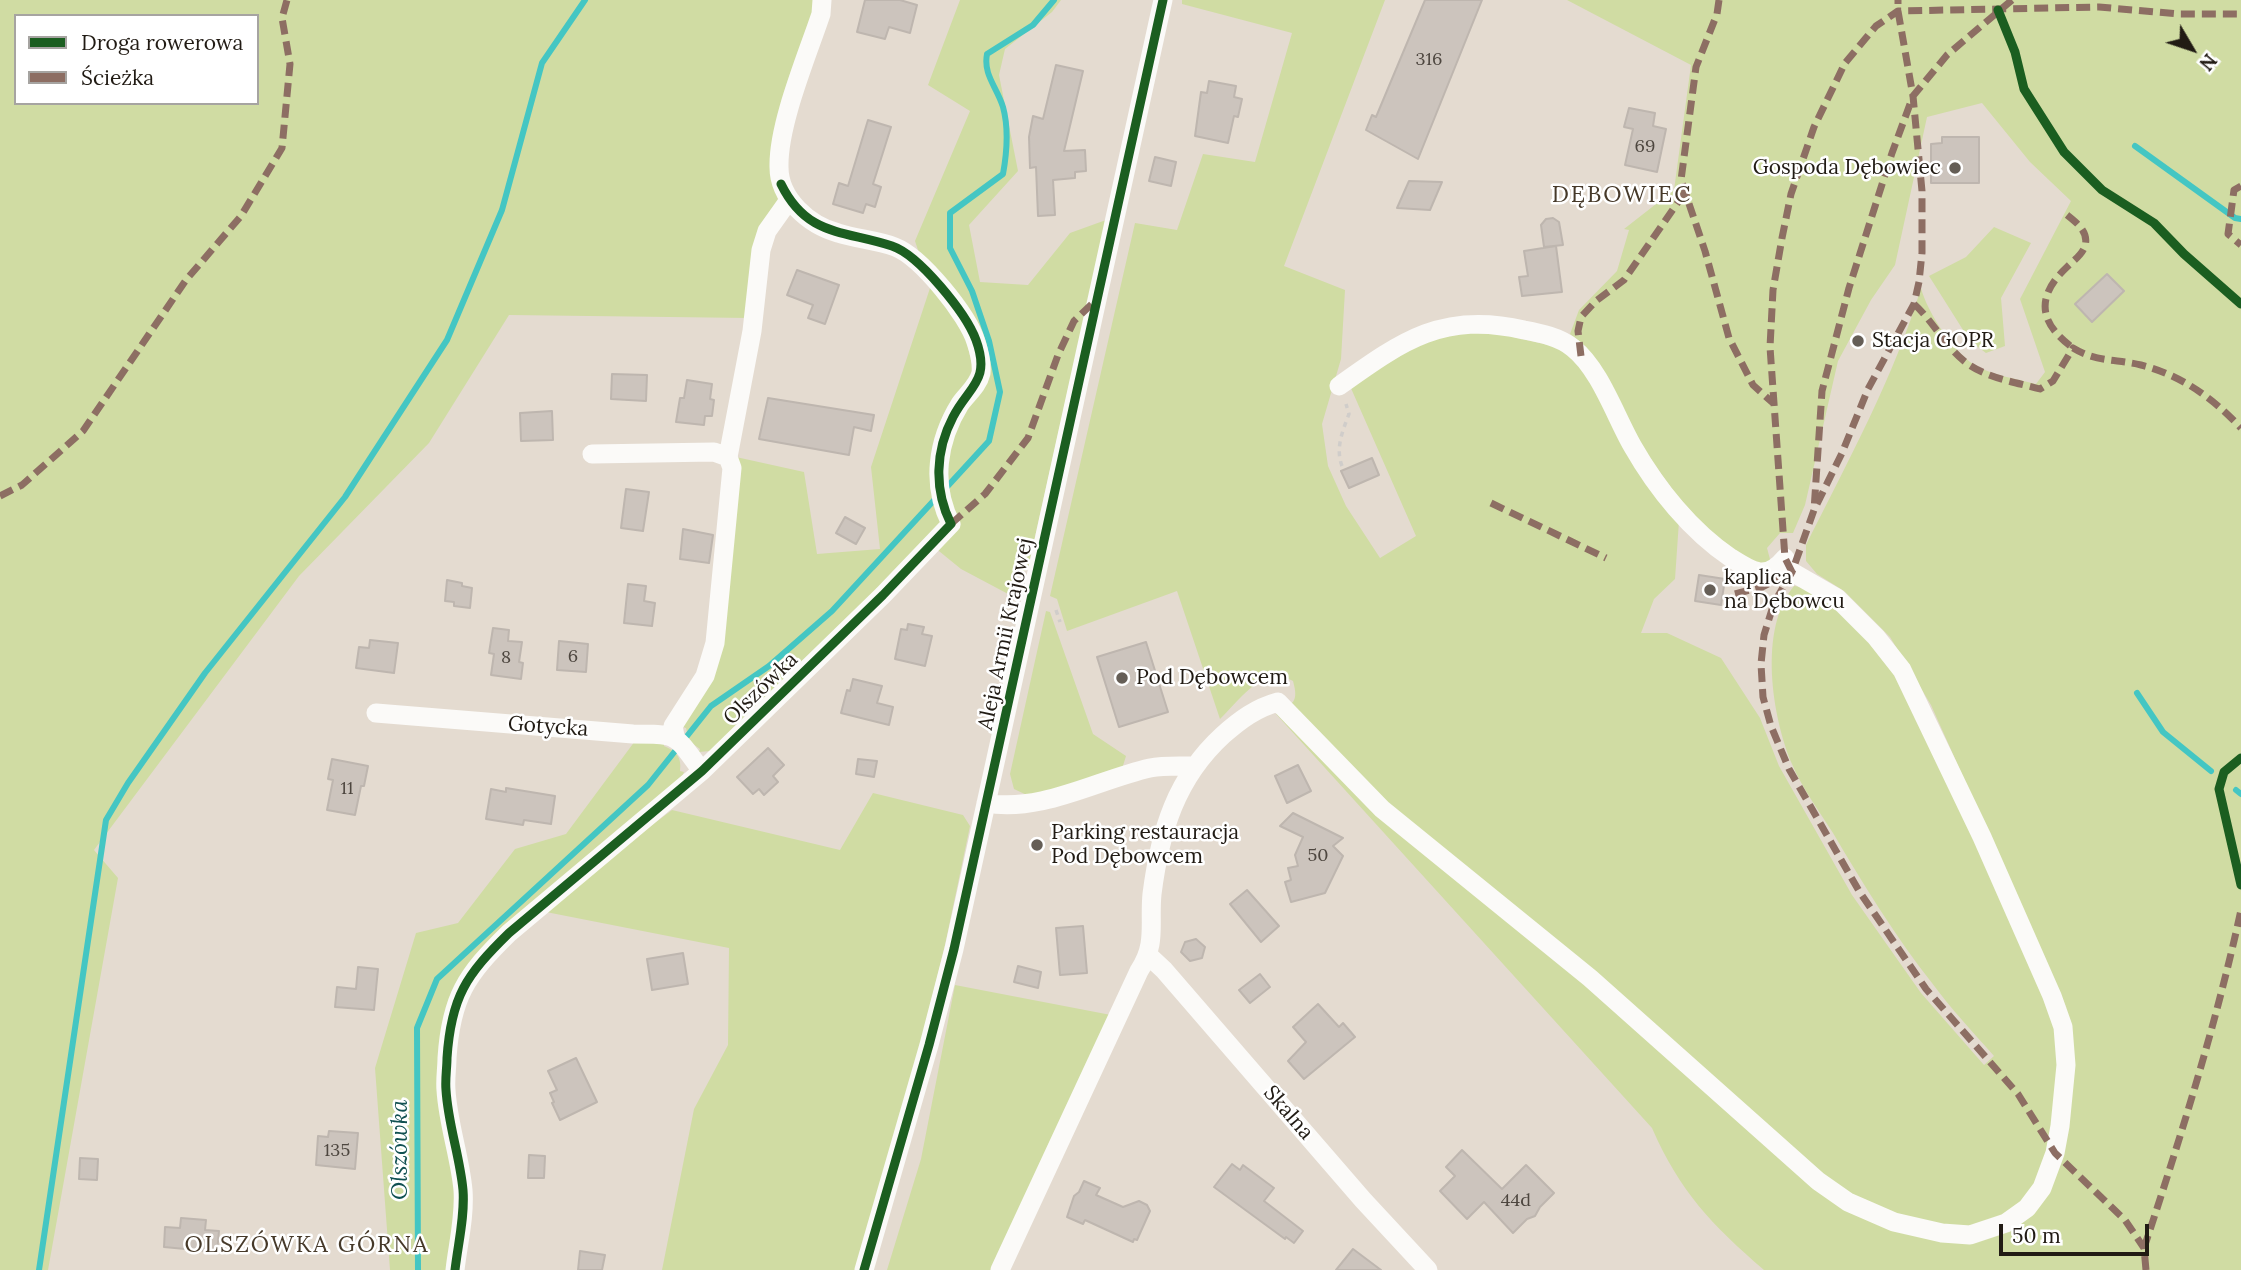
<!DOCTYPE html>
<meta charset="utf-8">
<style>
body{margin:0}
#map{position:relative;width:2241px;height:1270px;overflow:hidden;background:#e4dbd0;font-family:Lora,serif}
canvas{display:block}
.legend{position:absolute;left:14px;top:14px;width:245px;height:91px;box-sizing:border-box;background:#fff;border:2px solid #a6a4a1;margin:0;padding:9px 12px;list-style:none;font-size:21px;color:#211b14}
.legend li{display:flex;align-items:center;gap:14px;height:35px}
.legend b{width:35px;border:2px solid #a6a4a1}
.north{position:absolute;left:2157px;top:14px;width:70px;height:70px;-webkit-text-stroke:5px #fff;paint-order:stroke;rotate:129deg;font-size:19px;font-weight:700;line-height:28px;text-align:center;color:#211b14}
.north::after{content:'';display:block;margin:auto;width:24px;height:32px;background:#211b14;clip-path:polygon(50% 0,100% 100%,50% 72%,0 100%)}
.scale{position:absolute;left:1999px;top:1224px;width:150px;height:32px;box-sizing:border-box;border:4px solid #211b14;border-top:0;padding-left:9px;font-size:21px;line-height:24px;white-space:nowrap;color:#211b14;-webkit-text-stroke:5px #fff;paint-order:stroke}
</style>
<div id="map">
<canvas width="2241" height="1270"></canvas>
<ul class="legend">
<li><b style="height:9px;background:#1b5e20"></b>Droga rowerowa</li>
<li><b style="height:9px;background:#8d6e63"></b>Ścieżka</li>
</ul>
<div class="north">N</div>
<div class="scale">50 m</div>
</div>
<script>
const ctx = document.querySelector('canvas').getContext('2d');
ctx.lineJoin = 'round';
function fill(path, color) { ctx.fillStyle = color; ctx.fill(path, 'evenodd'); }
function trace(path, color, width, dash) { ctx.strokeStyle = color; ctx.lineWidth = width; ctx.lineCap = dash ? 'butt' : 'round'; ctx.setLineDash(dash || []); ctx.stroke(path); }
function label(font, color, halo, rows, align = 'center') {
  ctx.font = font + ' Lora,serif'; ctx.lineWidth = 5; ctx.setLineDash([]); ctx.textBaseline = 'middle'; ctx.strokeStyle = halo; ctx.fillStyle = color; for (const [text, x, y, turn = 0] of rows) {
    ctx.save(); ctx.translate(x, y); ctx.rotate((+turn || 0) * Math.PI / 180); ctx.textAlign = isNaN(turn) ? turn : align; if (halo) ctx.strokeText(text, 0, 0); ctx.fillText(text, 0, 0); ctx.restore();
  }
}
const green = new Path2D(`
 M0 0H816L777 188 778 201 749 318 509 315 429 443 299 576 94 850 118 878 48 1270H0ZM16 16H257V103H16Z
 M960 0H1061L1052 12 1005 49 999 75 1018 171 969 225 980 282 1028 285 1070 233 1106 220 1028 568 1014 579 1010 595 961 569 934 547 947 506 944 453 985 374 921 259 915 241 970 111 928 85Z
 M1182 0H1385L1284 266 1345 290 1341 359 1322 424 1328 466 1346 506 1380 558 1416 536 1350 386 1424 341 1482 330 1571 350 1679 521 1675 579 1654 599 1641 633H1667L1721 658 1760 718 1779 766 1852 895 1921 993 1984 1065 1994 1056C1973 1032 1951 1009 1932 983 1895 936 1863 884 1833 833 1819 811 1802 788 1792 764 1772 717 1758 629 1794 586L1815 589 1841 608 1895 673 2067 1009 1931 705 1890 637 1844 591 1817 574 1806 561V545C1847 463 1895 375 1921 288 1927 312 1955 355 1978 367 1996 376 2017 379 2036 384L2045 372 2020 299 2071 201 2030 162 1982 103 1927 117 1895 265 1871 300 1838 361 1805 505 1793 533H1780L1767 548 1771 563 1762 570 1712 535 1674 492 1646 452 1585 347 1570 334 1579 310 1617 271 1629 230 1624 229 1674 190 1691 65 1567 0H2241V1270H1764C1712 1225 1680 1192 1652 1128L1276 714C1293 703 1299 703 1293 681 1263 664 1240 700 1220 719L1177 591 1067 631 1057 599 1050 596 1135 223 1177 230 1203 154 1255 162 1292 33 1182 4Z
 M1994 227 2031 243 2001 298 2005 346 1986 353 1970 341 1929 276 1966 257Z
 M931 285 963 326 974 373 949 411 944 524 710 751 699 752 700 749 689 741 686 728 683 727 705 687 736 457 804 472 817 554 880 549 871 467Z
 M1046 611 1050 612 1093 734 1126 756 1122 769 1031 797 1014 789 1010 774Z
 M635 741H664V746C676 751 682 757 680 771L684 772 681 779 453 990 456 1192 448 1270H390L375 1068 416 933 458 923 515 849 566 834Z
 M873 793 963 815 970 826 945 945 921 1042 856 1270H662L694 1109 728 1045 729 948 546 912 631 841 672 810 840 850Z
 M955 985 1111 1015 991 1270H887L921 1159Z`);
const stream = new Path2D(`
 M2135 146 2235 218 2241 219
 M945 489 989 441 1000 392 989 341 972 291 950 248V213L1003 174C1007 152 1009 129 1003 107 997 87 983 75 987 54L1033 25 1054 0
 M2137 693 2163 732 2211 771
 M2236 790 2241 794
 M39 1270 106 820 128 783 205 673 345 497 447 340 502 210 542 63 585 0
 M418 1270 417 1028 437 979 648 785 711 706 769 666 832 611 937 497`);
const building = new Path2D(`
 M865 0H900L917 5 910 33 889 27 885 39 857 32Z
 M1425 0H1482L1418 159 1366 130 1372 115 1376 117Z
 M1056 65 1083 71 1064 151 1085 150 1086 171 1075 172V178L1053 180 1055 215 1038 216 1036 167 1030 168 1029 137 1033 116 1043 119Z
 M1209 81 1236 86 1234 97 1242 99 1238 117 1234 116 1228 143 1195 136 1201 92 1207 93Z
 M1629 108 1655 113 1653 126 1666 129 1657 172 1625 165 1633 129 1624 127Z
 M868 120 891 127 873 184 881 187 875 207 866 204 863 213 833 204 839 183 848 186Z
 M1942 137H1979V183H1931V144L1942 143Z
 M1155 157 1176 162 1171 186 1149 181Z
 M1409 181 1442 182 1430 210 1397 208Z
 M1553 218 1559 222 1563 245 1544 247 1541 225 1546 219Z
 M1556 246 1562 292 1522 296 1519 277 1528 276 1524 251Z
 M797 270 839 285 825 324 808 318 813 305 787 295Z
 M2107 274 2124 291 2092 322 2075 304Z
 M612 374 647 375 646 401 611 399Z
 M687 380 712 384 710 399 714 400 712 416H705L704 425 676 422 680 398H684Z
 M768 398 874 415 871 431 854 427 849 455 759 439Z
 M552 411 553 440 521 441 520 413Z
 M1372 458 1379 475 1349 488 1341 471Z
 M626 489 649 492 643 531 621 528Z
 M845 517 865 528 856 544 836 533Z
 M683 529 713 535 709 563 680 559Z
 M1699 575 1725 579 1721 605 1695 601Z
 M447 580 462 583V586L472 588 470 608 454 606V602L445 601Z
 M628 584 646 586 644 601 655 603 652 626 624 623Z
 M908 624 924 627 922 634 932 636 925 666 895 659 901 629 907 630Z
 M493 628 509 630 508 641 522 642 519 662 523 663 521 679 491 675 494 654 489 653Z
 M370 640 398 643 394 673 356 668 359 647 369 648Z
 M559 641 588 644 586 672 557 670Z
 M1146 642 1168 712 1119 727 1097 657Z
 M853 679 882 686 877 703 893 707 889 725 841 713 847 690 850 691Z
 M768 748 784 765 773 776 778 782 764 795 759 789 753 794 737 777Z
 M332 759 368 766 364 786H361L355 815 327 810 333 780 328 779Z
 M858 759 877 761 874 777 856 774Z
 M1298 765 1311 791 1287 803 1275 776Z
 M506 788 555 796 551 824 524 820 523 825 486 819 491 789 506 792Z
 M1293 813 1343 838 1333 846 1343 856 1325 893 1291 902 1285 882 1291 880 1288 868 1298 866 1295 855 1303 837 1280 826Z
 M1247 890 1279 926 1261 942 1230 904Z
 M1083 926 1087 973 1060 975 1056 928Z
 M1196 939 1205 947 1202 958 1190 961 1181 952 1185 942Z
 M683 953 688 984 652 990 647 959Z
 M1018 966 1041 972 1038 988 1014 982Z
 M358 967 378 969 374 1010 335 1007 337 987 356 989Z
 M1260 974 1270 987 1250 1003 1239 990Z
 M1318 1004 1339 1027 1343 1023 1355 1037 1304 1079 1288 1061 1306 1042 1293 1027Z
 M576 1058 597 1102 560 1120 552 1103 554 1102 550 1093 557 1090 548 1071Z
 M329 1131 358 1133 355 1169 316 1165 318 1136 328 1137Z
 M1462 1150 1502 1189 1526 1165 1554 1193 1540 1207 1535 1216 1527 1219 1513 1233 1484 1202 1467 1219 1440 1191 1455 1176 1446 1167Z
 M529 1155 545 1156 544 1178H528Z
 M80 1158 98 1159 97 1180 79 1179Z
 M1232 1164 1240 1170 1243 1165 1274 1188 1264 1201 1303 1231 1294 1243 1286 1237 1285 1239 1214 1187Z
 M1084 1181 1100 1188 1096 1195 1123 1207 1139 1201 1147 1205 1150 1211 1137 1240 1134 1239 1133 1242 1085 1220 1083 1224 1067 1217 1074 1196 1079 1192Z
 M181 1218 206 1220 205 1230 219 1231 217 1252 164 1247 165 1227 180 1228Z
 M1353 1249 1381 1270H1336Z
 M580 1251 605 1255 602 1270H578Z`);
const path = new Path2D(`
 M1342 466C1335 448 1343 430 1349 414L1346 404
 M1056 610 1060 622`);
const minor = new Path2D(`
 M1339 386C1402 341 1443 311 1524 330 1540 333 1560 337 1573 348 1600 369 1616 418 1633 447 1657 489 1691 531 1731 558 1753 572 1766 581 1785 558
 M592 454 714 452 728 457 732 468 715 643 705 676 673 726 675 736
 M728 457 752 331 761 250 767 231 789 200
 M376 713 633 734C680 734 674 734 702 771
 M986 803C1041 813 1097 780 1150 768 1164 765 1179 766 1194 766
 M1149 956 1164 970 1363 1200 1428 1270
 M455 1270C458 1244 465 1216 463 1190 460 1157 448 1124 446 1090 445 1079 447 1068 447 1058 451 997 466 975 509 933L702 771 883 595 951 524C931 485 937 441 960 404 967 394 978 386 981 373 982 364 979 351 976 342 968 315 921 257 895 247 877 240 856 239 838 233 809 225 779 199 779 167 778 124 807 56 821 14L822 0
 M864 1270 929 1045 954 949 1163 0
 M1000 1270 1139 971C1157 944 1149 924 1152 894 1160 831 1176 778 1223 735 1240 720 1256 708 1278 702L1382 809 1590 978 1818 1181 1848 1202 1894 1222 1942 1233 1970 1235 2006 1223 2027 1208 2042 1188 2055 1153 2060 1126 2066 1065 2063 1027 2052 996 1982 837 1902 670 1876 637 1837 598 1792 572`);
const quiet = new Path2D(`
 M1719 0 1717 14 1696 67 1681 180 1705 251 1729 338 1753 385 1773 403
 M2012 0 1947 55 1913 96 1892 153 1849 288 1822 391 1814 510 1792 572 1774 603 1764 635 1761 664 1763 697 1771 726 1789 769 1859 891 1926 989 2018 1094 2055 1153 2125 1220 2144 1248
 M2241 186 2234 190 2228 234 2241 245
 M2067 215C2077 223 2089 232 2085 246 2082 255 2073 261 2067 267 2035 297 2039 323 2073 348
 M1914 304C1933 321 1945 346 1964 361 1985 378 2015 382 2040 389L2053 381 2073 348C2096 362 2116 359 2141 365 2181 375 2213 398 2241 428
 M1581 356 1578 331 1581 317 1596 301 1624 280 1685 192
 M0 496 22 485 83 431 186 280 241 216 282 148 290 64 282 18 287 0
 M1491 503 1606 558
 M1817 504 1842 453 1868 389 1914 304 1919 282 1922 253V191L1913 96 1898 11V0
 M951 524 985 494 1028 438 1058 355 1074 321 1096 300
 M1792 572 1785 558 1770 347 1773 290 1782 238 1791 194 1814 127 1845 63 1876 26 1898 11 2099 7 2179 14H2241
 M1735 594 1762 587 1792 572
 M2146 1270 2144 1248C2181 1136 2216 1025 2241 910`);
const cycleway = new Path2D(`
 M1998 10 2015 52 2024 89 2064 152 2102 190 2154 223 2184 254 2241 304
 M2241 758 2224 772 2219 789 2241 885
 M455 1270C458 1244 465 1216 463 1190 460 1157 448 1124 446 1090 445 1079 447 1068 447 1058 451 997 466 975 509 933L702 771 883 595 951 524C934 490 935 451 953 417 969 386 991 381 976 340 966 313 919 255 892 246 844 230 807 237 781 184
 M864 1270 929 1045 954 949 1163 0`);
const markers = [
 [1955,168,7,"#655e56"],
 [1858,341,7,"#655e56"],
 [1710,590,7,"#655e56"],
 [1122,678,7,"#655e56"],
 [1037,845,7,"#655e56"]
];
const numberNames = [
 ["316",1429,60],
 ["69",1645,147],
 ["6",573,657],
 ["8",506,658],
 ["11",347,789],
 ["50",1318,856],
 ["135",337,1151],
 ["44d",1516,1201]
];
const poiNames = [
 ["Gospoda Dębowiec",1941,168,"right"],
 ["Stacja GOPR",1872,341],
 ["kaplica",1724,578],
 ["na Dębowcu",1724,602],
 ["Pod Dębowcem",1136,678],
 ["Parking restauracja",1051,833],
 ["Pod Dębowcem",1051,857]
];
const streetNames = [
 ["Aleja Armii Krajowej",1006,634,-78],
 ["Olszówka",761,689,-44],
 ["Gotycka",548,727,4],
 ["Skalna",1288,1113,49]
];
const neighbourhoodNames = [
 ["DĘBOWIEC",1622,195],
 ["OLSZÓWKA GÓRNA",307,1245]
];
const waterNames = [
 ["Olszówka",400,1150,-90]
];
fill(green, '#d0dca3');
trace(stream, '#44c6c3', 6);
fill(building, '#ccc4bd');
trace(building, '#beb6af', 2);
trace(path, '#d0cdca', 3.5, [5, 5]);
trace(minor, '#fbfaf8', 19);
trace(quiet, '#8d6e63', 7, [14, 7]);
trace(cycleway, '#1b5e20', 9);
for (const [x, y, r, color] of markers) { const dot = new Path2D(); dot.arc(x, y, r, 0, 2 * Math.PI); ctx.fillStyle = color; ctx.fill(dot); trace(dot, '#fff', 2.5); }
label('18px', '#4d463f', null, numberNames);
label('21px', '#211b14', '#fff', poiNames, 'left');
label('21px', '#211b14', '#fff', streetNames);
ctx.letterSpacing = '2px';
label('23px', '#463929', '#fff', neighbourhoodNames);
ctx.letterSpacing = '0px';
label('italic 23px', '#105051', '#fff', waterNames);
</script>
